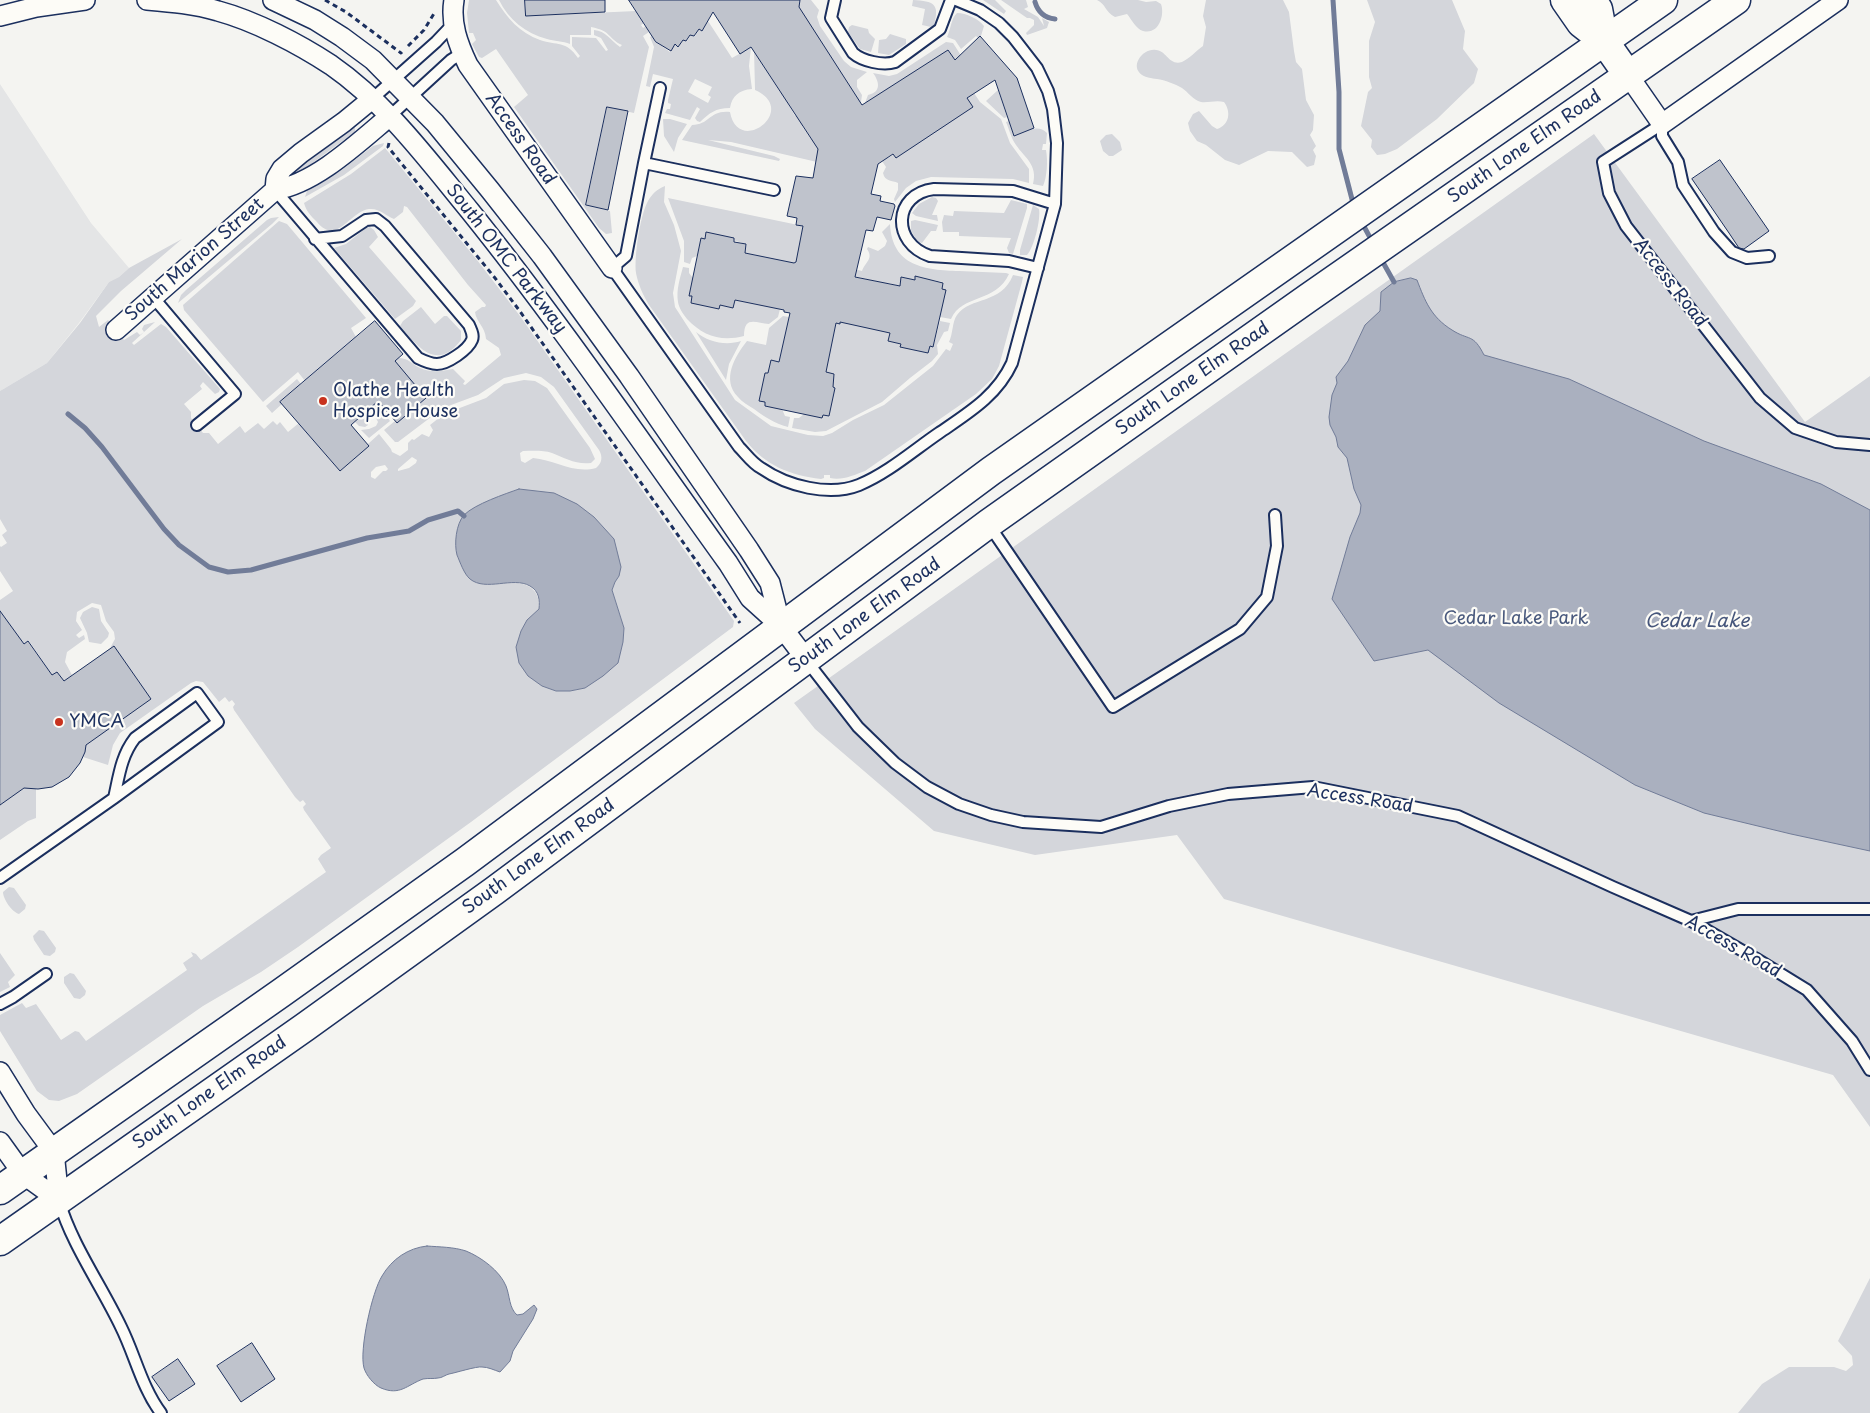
<!DOCTYPE html>
<style>
body{margin:0}
canvas{display:block;background:#f4f4f1}
</style>
<canvas width="1870" height="1413"></canvas>
<script>
const ctx = document.querySelector('canvas').getContext('2d');
ctx.lineJoin = 'round';
function fill(path, color) { ctx.fillStyle = color; ctx.fill(path, 'evenodd'); }
function trace(path, color, width, dash) { ctx.strokeStyle = color; ctx.lineWidth = width; ctx.lineCap = dash ? 'butt' : 'round'; ctx.setLineDash(dash || []); ctx.stroke(path); }
function label(font, color, halo, rows, align = 'center') {
  ctx.font = font + ' "Playpen Sans",sans-serif'; ctx.lineWidth = 4.5; ctx.setLineDash([]); ctx.textBaseline = 'middle'; ctx.strokeStyle = halo; ctx.fillStyle = color; for (const [text, x, y, turn = 0] of rows) {
    ctx.save(); ctx.translate(x, y); ctx.rotate((+turn || 0) * Math.PI / 180); ctx.textAlign = isNaN(turn) ? turn : align; if (halo) ctx.strokeText(text, 0, 0); ctx.fillText(text, 0, 0); ctx.restore();
  }
}
const built = new Path2D(`
 M0 84 91 223 129 268 119 277 109 282 79 323 47 363 0 391Z`);
const green = new Path2D(`
 M469 0H496C507 18 520 33 540 40 557 46 566 40 578 58L580 56 572 46V37L596 38 606 51 608 50 601 38 594 35V30C606 31 610 40 620 47L622 45C607 38 612 31 591 27V35H570V44C563 41 554 41 547 39 525 33 509 20 499 0H525L526 16 636 11 644 23 641 25 643 28 646 26 649 32 643 36 649 47 634 113 607 107 586 205 610 211 612 233 606 234 599 228 514 107 528 95 496 49 482 58 479 57 472 44 476 40 473 33H469L467 13Z
 M800 0H811L819 10 817 17 820 26 844 61 851 67 867 72 857 80V87L862 95 861 102 854 100 857 97 833 60 792 7Z
 M913 0C934 1 940 4 934 25L931 27 922 25 925 9 912 6Z
 M983 0H995L1006 11 1004 14Z
 M1001 0H1026L1028 7 1024 9 1038 17 1044 26 1042 18 1049 22 1047 28 1027 35 1026 33 1034 25V20L1030 18H1027Z
 M1097 0H1138L1146 2 1156 1 1161 4C1165 15 1159 35 1143 31 1136 29 1132 20 1127 14L1115 17C1105 12 1106 4 1097 0Z
 M1206 0H1283L1289 12 1294 51 1296 62 1302 69 1306 100 1314 115 1313 130 1310 135 1316 146 1313 150 1316 156 1314 165 1307 167 1292 152 1268 151 1239 165 1225 160 1206 145 1197 141 1190 131 1188 123 1193 114 1199 111 1212 126 1217 129C1230 125 1231 111 1224 102 1216 100 1208 103 1201 102 1193 100 1188 92 1182 88 1175 84 1165 80 1157 79 1151 78 1147 78 1142 75 1129 66 1143 48 1156 50 1167 51 1169 66 1182 62 1189 59 1197 50 1203 46L1206 27 1203 16Z
 M1367 0H1452L1465 31 1463 49 1478 69 1474 83 1437 119 1397 149 1385 154 1377 155 1371 147 1372 140 1361 126 1368 92 1372 88 1369 77V41L1375 22Z
 M957 13C966 13 979 19 984 26L981 36 978 38 976 36 961 49 955 40 947 37C951 29 951 18 957 13Z
 M708 21 732 58 751 47 749 66 752 89C739 90 732 96 730 108 715 108 710 113 700 122L697 121 695 118 700 109 697 107 690 120 665 113 667 109H670L671 104 668 103V100L673 79 653 74 650 87 646 86 654 47 650 37 652 36 656 42 670 52 676 42 684 37 687 41 692 32 695 36 700 27 702 31ZM695 79 712 87 708 95 711 97 708 103 688 92Z
 M852 25 868 29 869 33 875 39 871 52 860 49 848 32 849 27Z
 M890 34 906 39V44L889 55 878 53 879 40 886 39Z
 M946 42 953 43 969 68 964 74 948 50 865 103 868 95C882 92 879 81 873 73L889 76 897 74Z
 M754 49 756 55 780 92 784 90 787 102 795 116 799 113 805 124 802 126 811 139 814 137 822 140 817 162 731 142 708 140 774 156 780 159 779 161 682 140 692 125C710 125 709 110 730 112 738 157 800 110 755 90Z
 M998 90 1007 117 1004 118 986 101Z
 M974 93 980 102 1001 119 1010 143 1029 169V183L1013 179 931 177 916 181 906 188 895 202 894 199 898 190V183C892 180 885 182 883 173L886 167 880 158 885 155 888 158 973 107 967 98Z
 M663 119H670L687 124 678 138 674 152 664 136Z
 M1009 121 1014 136C1024 132 1038 123 1047 133L1046 144H1043L1042 150H1046C1048 161 1047 177 1043 186L1033 184C1038 165 1025 158 1016 145 1011 138 1009 129 1006 122Z
 M352 126 355 128V132L289 180 286 177 299 165Z
 M1112 134 1120 142 1122 150 1113 156H1109L1103 151 1100 141 1106 135Z
 M1594 134 1805 422 1870 376V1127L1833 1075 1224 899 1177 835 1035 855 934 831 815 729 794 703Z
 M384 143 383 146 344 175 305 197 307 191 313 187 343 169 373 146Z
 M385 148 477 260 520 316 734 621 733 627 471 822 298 947 261 972 203 1006 77 1094 59 1101 49 1100 37 1091 0 1031V1015L22 1003 26 1008 36 1004 61 1040 75 1031 79 1032 86 1041 187 970 183 963 193 956 191 952 196 954 201 960 326 872 318 859 321 855 331 848 304 810 303 807 306 804 303 800 300 802 295 797 234 710 233 707 235 704 232 700 229 702 225 697 219 702 203 682 196 681 191 683 120 733 113 745 108 765 83 757 86 745 151 699 114 646 110 648 115 639 114 632 106 621 101 605 92 603 77 612 76 621 82 630 76 635 79 638 84 635 85 639 67 652 65 662 72 675 59 685 29 641 24 644 0 611V600L13 591 0 571V546L1 547 7 543 2 535 7 531 0 519V391L47 363 80 323 109 282 119 277 129 268 182 239 121 291 96 316 99 327 108 320 124 340 137 332 140 335 144 332 142 329 144 325 155 322 132 343 134 345 161 324 166 327 220 389 219 392 215 394 203 382 200 386 202 389 184 404 191 412V418L203 433H209L218 444 240 426 245 433 258 423 264 429 273 421 277 425 280 422 288 432 299 423 340 471 369 446 368 444 379 434 391 449 392 452 400 456 408 450V443L412 439 414 440 422 434 429 437 433 430 430 425 444 414 486 398 504 384 524 380 535 381 547 388 590 448 595 459 591 463C576 465 565 458 552 453 543 450 532 451 523 451L520 453 521 461 525 463 533 458C555 460 573 474 596 468 602 463 603 457 599 450L554 387 541 377 526 373 504 378 478 395 443 408 398 442H395L384 430 395 421V361L398 358C409 358 411 364 420 368 431 373 442 371 453 369L465 381 463 384 465 385 501 355 499 348 486 339C485 326 476 322 475 312L482 307H485L486 305 468 285 407 207 404 206 403 212 394 219C386 216 380 208 369 209 349 212 337 246 317 222 311 216 306 211 304 203L351 174ZM412 457 417 460 416 463 409 468 398 471V469ZM385 465 388 469 386 471H383L375 479 371 477V472L376 467ZM520 489 619 576 615 582 612 590 624 628 623 642 585 688 570 691H555L521 631 527 621 539 609C541 575 505 583 482 583L464 516 490 500Z
 M665 186 664 202 674 225 681 251 673 293 675 307 735 400 771 426 808 435 823 436 832 433 853 420 884 405 933 366 946 349 950 351 953 344 949 342C953 334 952 322 957 315 971 296 1001 305 1013 275L1023 277 1022 282 999 366 992 379 976 394 865 471C854 475 842 481 830 478V475H824V478L821 479C790 475 766 466 746 441L649 305C643 295 638 284 636 273 634 257 640 215 648 201 652 194 657 189 665 186Z
 M932 197 936 198 938 201 932 215H937L938 221 916 216 912 213 919 204Z
 M668 198 803 226 799 247 809 249 806 264 795 262 793 267 791 263 764 257 755 259 756 255 745 253 746 244 706 232 705 239 701 238 697 256 692 258 690 264 684 262V241Z
 M1011 200 1027 204V208L1013 254 1009 253 1007 248 1011 238 959 236V232H943L942 222 944 215 953 216 954 211 1004 213Z
 M1033 205 1039 209C1041 219 1034 248 1027 255H1020V250Z
 M279 217 272 224 178 303 181 295 186 290 267 220 271 218Z
 M915 220 938 225 936 231H931L922 243 917 242 911 230V221Z
 M279 221 287 224 366 318 351 328 356 337 305 381 298 372 263 402 184 310 183 305Z
 M890 224C892 267 926 270 959 271 975 272 990 272 1006 273L1009 274C996 303 962 294 951 319L940 317 943 282 916 277 915 280 902 277 900 286 888 283V287L880 282 853 276 854 269 862 271C865 262 874 259 867 249L868 247 878 251 885 246 887 241 882 232Z
 M370 227 374 230 378 237 369 247 416 301 413 306 395 319 334 248 346 244 366 228Z
 M683 267 689 268V273L693 278 689 295 692 296 691 303 719 309 720 305 732 308 735 300 780 309 778 317 769 324C756 323 744 315 744 336 721 342 703 336 687 319 683 314 679 308 678 302 676 290 680 278 683 267Z
 M421 307 435 324 444 316H447L461 331V340C437 372 418 347 400 326L403 321Z
 M783 316 789 317 779 362 768 373H765L759 401 765 402V406L782 409 785 416 790 417 788 427C774 423 765 417 754 409 748 405 742 402 738 397 721 380 735 356 747 341L766 345 769 328Z
 M841 318 890 333 888 341 901 344V347L928 353 930 346 933 347 940 321 950 323 948 331 944 332 937 345 938 354 932 361 910 378 882 402 826 431 815 432 792 428 794 418H799L804 414 822 418 823 415 829 416 835 388 833 387 834 374 826 372 836 323 840 324Z
 M696 332C708 342 726 346 741 341L729 364 726 380Z
 M297 379 301 384 281 401 282 404 272 413 266 406Z
 M375 404 384 414 373 416 367 421 368 425 365 427 359 426 355 422Z
 M381 416 387 417 390 421 369 438 361 430 369 429 376 426 378 422 376 418Z
 M92 607 99 609 101 621 109 633 108 637 101 644 89 642 87 633 80 618 83 612Z
 M25 787 36 789V818L28 821 0 840V805Z
 M9 887 14 888 26 905 25 909 19 914C12 912 3 899 3 892Z
 M39 930 44 931 56 948 55 952 50 956 44 955 34 940 33 936Z
 M0 953 15 975 8 982 10 987 0 992Z
 M70 973 74 974 86 991 85 995 80 999 74 998 64 983V977Z
 M1870 1278V1413H1738L1762 1384 1789 1367H1834L1846 1371 1853 1365 1852 1356 1838 1341Z`);
const water = new Path2D(`
 M1411 278 1417 280C1425 301 1431 317 1452 330 1469 341 1473 333 1484 355L1569 379 1704 441 1821 484 1870 510V851L1791 834 1704 813 1635 785 1499 703 1428 650 1374 661 1332 599 1350 537 1360 513 1361 505 1354 489 1347 458 1338 447 1336 437 1330 425 1329 417 1332 395 1337 383 1336 377 1348 361 1365 325 1380 311 1381 292 1394 282Z
 M519 489 554 493 577 504 594 517 614 539 621 567 619 576 615 582 612 590 624 628 623 642 618 663 603 676 585 688 570 691H556L542 686 528 676 519 663 516 647 521 631 527 620 539 609C540 600 539 591 530 586 513 576 486 592 470 579 464 574 460 562 457 555 454 544 456 524 464 515 475 504 505 494 519 489Z
 M427 1246C440 1247 454 1247 466 1251 481 1257 500 1271 506 1286 510 1296 509 1308 517 1315L523 1314 534 1305 537 1309 533 1319 513 1351 510 1361 500 1372C494 1370 488 1367 482 1367 477 1366 455 1373 449 1374 445 1375 442 1378 438 1378 433 1379 429 1378 423 1379 407 1385 400 1396 381 1388 374 1385 366 1375 364 1368 359 1350 372 1292 382 1276 392 1259 408 1248 427 1246Z`);
const stream = new Path2D(`
 M1333 0 1339 92V149L1354 207
 M1035 2C1038 12 1045 18 1055 19
 M1361 221 1373 243
 M1380 257 1394 282
 M68 414 85 428 102 447 164 529 179 545 209 567 228 572 251 570 367 538 409 531 428 520 458 511 464 516`);
const building = new Path2D(`
 M525 0H605V12L526 16Z
 M629 0H800L799 7 862 105 948 50 955 60 980 36 1017 78 1034 128 1014 136 995 80 967 98 973 107 896 158 893 154 878 164 871 194 881 196 880 201 894 204 895 206 891 220 877 217 873 231 866 230 855 277 900 286 901 277 915 280V276L943 283 942 289 946 290 933 347 930 346 928 353 900 347 901 344 888 341 890 333 840 322V324L836 323 826 372 834 374 833 387 835 388 829 416 823 415 822 418 765 406V402L759 401 765 373H768L771 360 779 362 790 313 784 312V310L735 300 733 308 720 305 719 309 691 303 692 296H689L701 238 705 239 706 232 734 238V242L746 244 745 253 794 263 796 262 803 226 796 225 797 218 787 216 796 176 813 178 818 149 751 47 740 54 713 12 702 31 699 29 694 36 690 35 686 41 683 40 678 47 675 44 671 51 656 42Z
 M607 107 628 111 608 210 586 205Z
 M1720 160 1769 231 1744 249 1739 248 1729 233 1692 179Z
 M375 321 403 354 395 361 426 398 397 423 378 401 351 425 369 446 340 471 280 402Z
 M0 611 24 644 28 641 52 675 57 672 64 681 114 646 151 699 86 745 85 752 80 763 69 777 52 787 38 789 24 788 0 805Z
 M252 1343 275 1379 241 1402 217 1366Z
 M178 1359 195 1384 169 1401 152 1377Z`);
const path = new Path2D(`
 M325 0 346 12 401 53 402 52
 M408 46 424 30 435 12
 M389 143 388 147 495 278 519 310 740 623`);
const service = new Path2D(`
 M835 0 831 18 853 53C862 61 883 66 895 62L940 29 951 0
 M372 99 436 42 454 23
 M390 116 451 60 462 53
 M1662 124 1603 162 1609 193 1626 226 1760 398 1795 428 1836 442 1870 445
 M1662 124V136L1678 162 1683 185 1714 232 1732 252 1747 258 1769 256
 M644 163 660 88
 M275 190 418 358C424 361 430 364 437 364 447 364 468 350 472 340 474 335 471 330 469 325L385 226 376 219 366 220 342 236 315 239
 M774 190 644 163 626 256 612 268 739 447C746 454 752 463 761 468 787 486 829 497 859 485 888 473 914 450 939 433 968 413 997 396 1012 363L1055 204 1057 143 1053 109 1048 91 1037 68 1013 37 999 23 980 10 956 0
 M1038 268 1009 261 930 256C891 243 893 194 934 189L1013 191 1055 204
 M153 297 235 394 197 425
 M989 525 1113 707 1240 629 1267 597 1277 546 1275 515
 M806 660 858 727 895 763 927 787 959 804 991 815 1023 822 1101 827 1169 806 1228 794 1313 787 1458 816 1613 887 1691 921 1755 958 1807 990 1852 1041 1870 1070
 M0 878 114 798 218 722 197 693 135 738C121 756 119 776 114 798
 M1691 921 1738 909H1870
 M0 1004 13 997 46 974
 M59 1201C72 1245 101 1285 121 1327 135 1355 142 1388 161 1413`);
const minor = new Path2D(`
 M147 0C171 2 195 4 218 11 255 21 299 44 331 65 386 103 428 160 470 211 561 324 643 445 728 563L750 598 781 626 806 659
 M273 0 315 20 342 37 373 60 435 123 490 190 542 256 629 376 749 550 770 583 781 626
 M454 0C450 23 458 44 468 65L612 268
 M0 16 36 7 85 0
 M1628 75 1662 124 1838 0
 M275 190 276 179 282 169 301 153 344 122 372 99
 M116 330 275 190C315 184 359 142 390 116
 M0 1072 26 1114 54 1152 59 1200
 M0 1142 23 1174 59 1200`);
const primary = new Path2D(`
 M0 1190 281 993 465 862 991 471 1663 0
 M0 1241 305 1027 494 891 988 524 1308 298 1736 0`);
const motorway = new Path2D(`
 M1565 0 1581 23 1604 41 1628 75
 M1591 0 1598 9 1604 41`);
const markers = [
 [323,401,5,"#c8321e"],
 [59,722,5,"#c8321e"]
];
const streetNames = [
 ["Access Road",520,139,55],
 ["South Lone Elm Road",1525,147,-35],
 ["South OMC Parkway",506,259,52],
 ["South Marion Street",195,260,-41],
 ["Access Road",1670,283,52],
 ["South Lone Elm Road",1193,379,-35],
 ["South Lone Elm Road",865,616,-36],
 ["Access Road",1360,799,9],
 ["South Lone Elm Road",539,857,-36],
 ["Access Road",1733,947,30],
 ["South Lone Elm Road",210,1093,-35]
];
const poiNames = [
 ["Olathe Health",333,391],
 ["Hospice House",333,412],
 ["YMCA",69,722]
];
const parkNames = [
 ["Cedar Lake Park",1516,619]
];
const waterNames = [
 ["Cedar Lake",1697,622]
];
fill(built, '#e4e5e6');
fill(green, '#d4d6db');
fill(water, '#aab0bf');
trace(water, '#717c98', 1);
trace(stream, '#717c98', 5);
fill(building, '#bfc3cc');
trace(building, '#1b2f5e', 1);
trace(service, '#1b2f5e', 14);
trace(minor, '#1b2f5e', 22);
trace(primary, '#1b2f5e', 31);
trace(motorway, '#1b2f5e', 31);
trace(path, '#1b2f5e', 3, [5, 4]);
trace(service, '#fdfcf7', 10);
trace(minor, '#fdfcf7', 19);
trace(primary, '#fdfcf7', 28);
trace(motorway, '#fdfcf7', 28);
for (const [x, y, r, color] of markers) { const dot = new Path2D(); dot.arc(x, y, r, 0, 2 * Math.PI); ctx.fillStyle = color; ctx.fill(dot); trace(dot, '#fdfcf7', 2); }
label('18px', '#1b2f5e', '#fdfcf7', streetNames);
label('18px', '#1b2f5e', '#fdfcf7', poiNames, 'left');
label('18px', '#49597d', '#fdfcf7', parkNames);
label('italic 19px', '#46567b', '#fdfcf7', waterNames);
</script>
